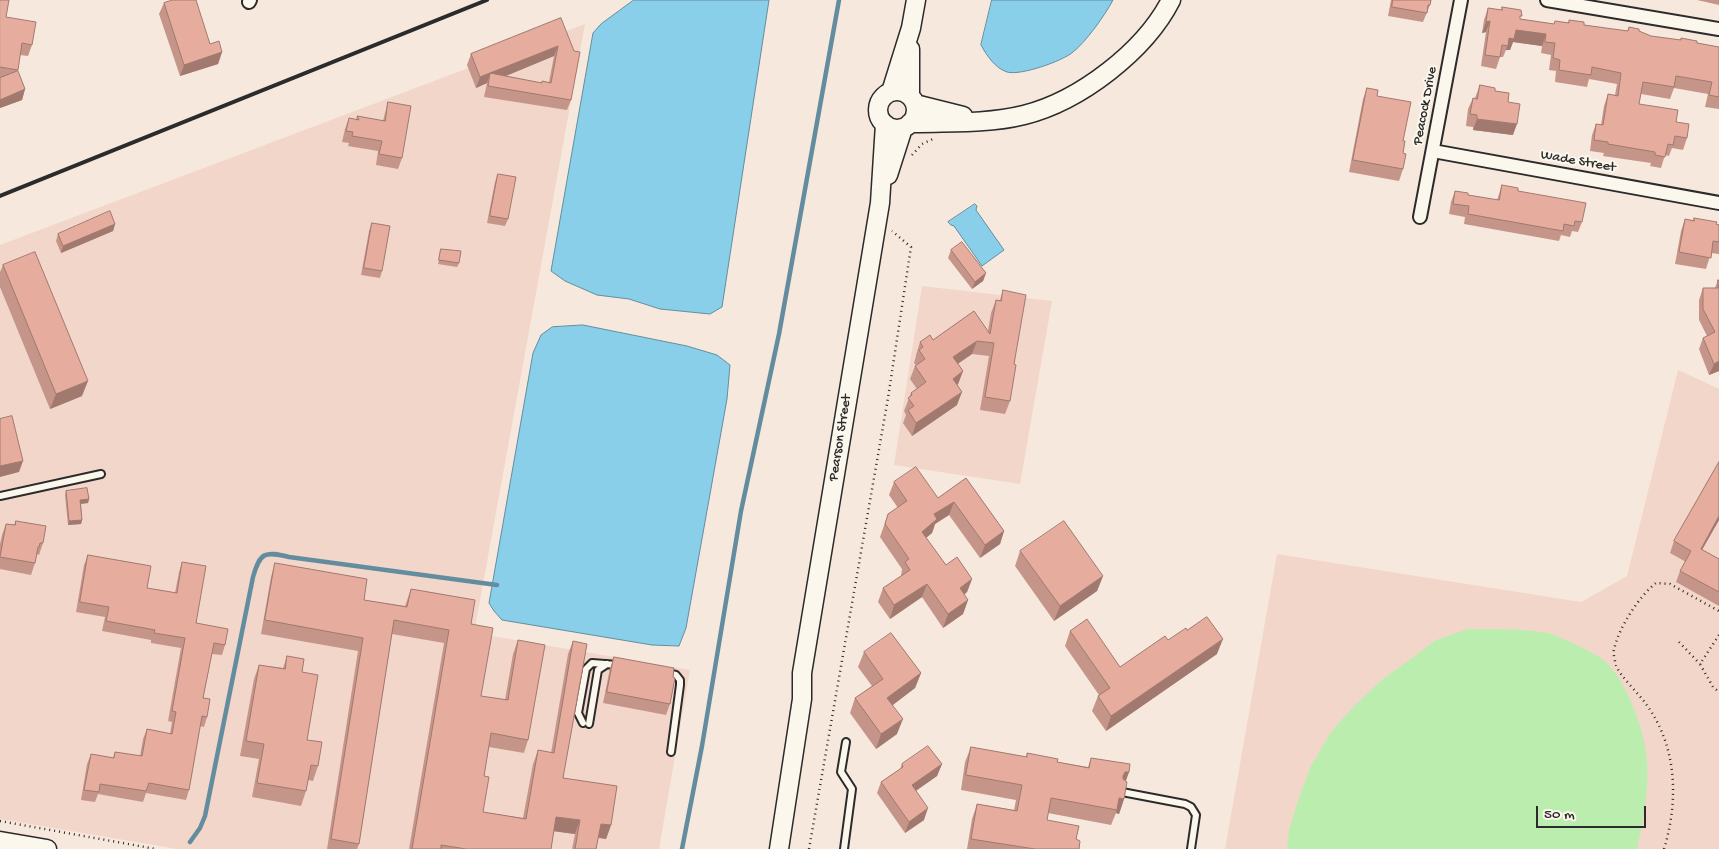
<!DOCTYPE html>
<style>
body{margin:0}
#map{position:relative;width:1719px;height:849px;overflow:hidden;background:#f7e8dd;font-family:"Gochi Hand",sans-serif}
canvas{display:block}
.scale{position:absolute;left:1536px;top:806px;width:110px;height:22px;box-sizing:border-box;border:2px solid #2b2b2b;border-top:0;padding-left:6px;font-size:15px;line-height:18px;white-space:nowrap;color:#2b2b2b;-webkit-text-stroke:4px #fbf7ec;paint-order:stroke}
</style>
<div id="map">
<canvas width="1719" height="849"></canvas>
<div class="scale">50 m</div>
</div>
<script>
const ctx = document.querySelector('canvas').getContext('2d');
ctx.lineJoin = 'round';
function fill(path, color) { ctx.fillStyle = color; ctx.fill(path, 'evenodd'); }
function trace(path, color, width, dash) { ctx.strokeStyle = color; ctx.lineWidth = width; ctx.lineCap = dash ? 'butt' : 'round'; ctx.setLineDash(dash || []); ctx.stroke(path); }
function label(font, color, halo, rows, align = 'center') {
  ctx.font = font + ' "Gochi Hand",sans-serif'; ctx.lineWidth = 4; ctx.setLineDash([]); ctx.textBaseline = 'middle'; ctx.strokeStyle = halo; ctx.fillStyle = color; for (const [text, x, y, turn = 0] of rows) {
    ctx.save(); ctx.translate(x, y); ctx.rotate((+turn || 0) * Math.PI / 180); ctx.textAlign = isNaN(turn) ? turn : align; if (halo) ctx.strokeText(text, 0, 0); ctx.fillText(text, 0, 0); ctx.restore();
  }
}
const built = new Path2D(`
 M585 24 474 633 690 670 659 849H177L0 819V245Z
 M922 286 1052 301 1020 484 894 465Z
 M1678 370 1719 389V849H1225L1277 554 1581 602 1627 576Z`);
const green = new Path2D(`
 M1468 629C1495 629 1522 628 1548 633 1560 636 1597 654 1606 662 1627 683 1646 732 1647 762 1649 792 1643 820 1637 849H1287L1289 830 1299 798 1311 766 1331 732 1355 705 1383 679 1408 661 1436 640Z`);
const water = new Path2D(`
 M634 0H769L722 307 710 314 660 309 629 299 597 295 565 281 551 271 593 33 601 24Z
 M992 0H1113C1105 15 1086 42 1073 52 1063 61 1020 76 1007 72 995 68 987 56 981 45Z
 M975 204 977 206 976 210 1004 250 982 266 954 226 951 225 948 222Z
 M583 325 687 346 717 355 730 365 727 399 686 628 679 646 652 645 502 620 494 611 489 603 533 353 541 335 552 327Z`);
const stream = new Path2D(`
 M190 842 200 828 205 816 253 577C260 552 265 551 289 557L497 585
 M682 849 702 746 741 511 779 334 839 0`);
const path = new Path2D(`
 M912 155 922 144 933 139
 M1719 635 1700 664 1713 687 1719 692
 M1679 642 1700 664
 M0 821 156 849
 M809 849 888 398 911 247 892 231
 M1664 849C1679 800 1677 746 1646 704 1639 694 1619 675 1616 665 1615 661 1613 654 1614 650 1618 629 1639 596 1656 583L1670 584 1719 611`);
const lane = new Path2D(`
 M0 496 101 474
 M667 673 676 675 680 680V685L671 752
 M583 723 578 713 586 669 592 663 618 665
 M589 724 598 670 607 664
 M1122 792 1185 804 1191 807 1196 815 1191 849
 M844 849 852 789 841 772 846 742`);
const street = new Path2D(`
 M1547 0 1719 29
 M249 2 250 0
 M1433 151 1719 203
 M1420 217 1461 0`);
const secondary = new Path2D(`
 M878 110a19 19 0 1 1 38 0a19 19 0 1 1-38 0Z
 M891 92 911 28 916 0
 M910 96V49
 M915 104 963 116
 M910 123C948 122 988 124 1024 115 1080 101 1145 51 1171 0
 M888 175 903 128
 M0 841 47 849
 M779 849 802 699V673L880 203 885 124`);
const rail = new Path2D(`
 M0 196 487 0`);
const wall = new Path2D(`
 M0 0 6 17 32 45 28 56 20 55 17 71 25 89 22 100 0 108Z
 M1391 0H1431L1430 5 1423 22 1388 16Z
 M1697 0H1719V5Z
 M164 3 210 44 222 52 218 64 180 76 159 14Z
 M1502 7 1520 19 1554 24 1555 21 1568 23 1569 20 1584 25 1627 31 1629 27 1651 36 1680 40 1681 38 1697 43 1719 47V109L1705 107 1708 94 1674 88 1670 99 1641 94 1639 104 1676 122 1687 138 1683 150 1672 148 1669 156 1665 155 1661 168 1650 166 1651 163 1603 156 1604 153 1590 151 1592 135 1596 124 1601 125 1604 106 1608 94 1615 95 1617 84 1589 79 1587 87 1555 82 1556 71 1549 70 1551 55 1541 53 1542 46 1513 42 1510 50H1506L1503 57H1500L1496 69 1481 66 1486 32 1482 33 1484 20 1488 8 1501 10Z
 M561 18 571 100 567 110 484 97 487 83 476 88 467 65 471 54ZM554 56 549 82 541 83 505 76Z
 M1480 85 1495 91 1508 102 1513 135 1473 130V127L1466 126 1468 109 1473 98H1475Z
 M1367 88 1377 96 1403 141V169L1399 181 1349 172 1363 99Z
 M388 102 402 158 398 169 376 165 378 151 348 146 349 143 342 142 345 129 349 118 356 120 357 116 383 121 385 113Z
 M498 174 508 219 505 226 487 223 495 182Z
 M1502 185 1518 191 1582 222 1578 232 1572 231 1570 237 1561 235 1559 241 1464 224 1465 217 1449 214 1451 202 1455 191 1468 195 1497 200Z
 M1694 218 1719 225V254L1711 253 1706 269 1675 264 1681 231 1685 219 1693 220Z
 M372 223 382 271 380 278 361 275 369 231Z
 M115 224 113 231 61 253 56 241 58 234Z
 M441 249 459 263 457 267 438 264Z
 M951 250 986 273 983 281 972 289 948 258Z
 M3 265 82 396 50 409 0 287V272Z
 M1718 280 1719 371 1709 375 1699 349 1703 338 1707 336 1699 320V300L1703 288H1715Z
 M1003 290 1014 364 1010 401 1005 414 980 410 989 356 972 354 958 364 963 371 958 384 957 385V405L912 436 903 423 906 415 904 411 911 393 917 389 910 379 915 366 916 365 914 363 916 356V355L920 342 988 331 991 313 996 300H1000Z
 M1719 462V520L1702 550 1719 559V606L1676 582 1680 571 1686 562 1670 553 1674 541Z
 M966 478 1004 531 1000 544 980 558 949 515 935 524 932 533 926 538 946 565 972 579 967 592 964 595 968 600 963 614 943 628 922 597 890 619 878 602 883 588 901 576 902 569 880 537 888 514 898 508 889 495 894 482 938 498Z
 M66 491 89 499 88 503 81 504 82 520 81 524 68 525 65 495Z
 M16 521 43 543 39 555 37 554 35 563 31 575 0 569V544L2 535 6 524 14 525Z
 M1020 551 1103 576 1097 591 1054 621 1015 566Z
 M88 555 147 588 175 593 179 572 182 562 196 623 225 645 222 655 212 654 203 698 207 717 204 727 200 726 189 790 186 800 146 793 143 802 98 794 95 802 81 800 87 764 91 754 113 758 115 752 140 756 143 739 147 729 170 734 172 722 168 721 181 648 151 643V640L102 631 105 617 76 612 84 565Z
 M275 563 364 600 405 606 411 589 471 624 481 696 505 700 513 654 518 640 528 740 524 753 489 747 484 776 483 812 523 818 533 764 538 750 551 753 568 654 573 641 563 778 611 825 606 839 598 838 596 849H572L575 834 554 831 551 849H409L444 643 392 634 359 844 357 849H327L358 651 261 634 271 577Z
 M1187 630 1217 654 1106 731 1092 711 1098 696 1099 695 1065 646 1070 631 1120 667Z
 M864 652 921 673 915 688 893 705 897 734 876 749 850 713 855 698 872 686 858 667Z
 M287 656 302 672 307 740 318 766 313 781 308 780 306 791 301 806 252 797 259 759 240 756 254 679 259 665 283 668Z
 M614 657 673 677 670 704 666 715 603 703 610 668Z
 M971 747 1026 757 1027 753 1057 762 1088 767 1091 758 1129 772 1126 781 1124 799 1119 814 1116 813 1111 825 1048 813 1047 820 1076 839 1079 849H967L972 819 977 804 1014 810 1016 800 961 790 965 762Z
 M902 764H942L937 776 916 791 924 820 905 833 877 793 881 782 900 769Z`);
const shadedWall = new Path2D(`
 M1490 21 1486 32 1482 33 1486 22Z
 M1516 30 1546 34 1542 46 1513 42 1510 50H1506L1509 38Z
 M558 46 554 56 489 83 490 73 487 83 476 88 480 77Z
 M222 52 218 64 180 76 184 65Z
 M25 89 22 100 0 108V100Z
 M1477 119 1517 124 1513 135 1473 130Z
 M115 224 113 231 61 253 63 246Z
 M986 273 983 281 972 289 975 282Z
 M977 341 972 354 948 370 953 357Z
 M1719 361V371L1709 375 1714 364Z
 M963 371 958 384 948 392 953 379Z
 M88 381 82 396 50 409 56 394Z
 M962 392 957 405 912 436 916 423Z
 M23 461 19 472 0 477V466Z
 M89 499 88 503 79 504 80 500Z
 M954 502 949 515 935 524 932 533 917 545 922 532 934 514Z
 M1719 516V520L1696 560 1701 549Z
 M82 520 81 524 68 525 69 521Z
 M1004 531 1000 544 980 558 985 545Z
 M1103 576 1097 591 1054 621 1060 606Z
 M972 579 967 592 955 601 960 588Z
 M927 584 922 597 890 619 894 605Z
 M968 600 963 614 943 628 948 614Z
 M1223 639 1217 654 1106 731 1111 716Z
 M921 673 915 688 882 713 887 698Z
 M903 719 897 734 876 749 881 734Z
 M942 764 937 776 908 796 912 785Z
 M1125 772H1129L1123 787V776Z
 M1119 798 1124 799 1119 814 1116 813Z
 M928 808 924 820 905 833 909 822Z
 M556 817 580 820 575 834 552 831Z
 M601 824 611 825 606 839 596 837Z`);
const building = new Path2D(`
 M0 0H9L6 17 36 22 32 45 22 43 18 70 0 67Z
 M173 0H196L210 44 219 41 222 52 184 65 164 3Z
 M1393 0H1431L1430 5H1428L1427 13 1392 7Z
 M1502 7 1521 10 1522 16H1520V19L1554 24 1555 21 1569 23V20L1584 22V25L1628 31 1629 27 1639 29V31L1651 36 1681 40V38L1697 41V43L1719 47V97L1709 95 1712 82 1676 76 1674 87 1643 82 1639 104 1678 110 1676 122 1689 124 1687 138 1675 136 1673 145 1668 144 1665 157 1655 155V152L1608 144V142L1594 140 1596 124 1603 125 1608 94 1618 96 1621 73 1592 67 1591 75 1559 70 1560 60 1553 58 1555 43 1545 42 1546 34 1516 30 1514 39 1509 38 1508 46 1502 45 1500 57 1485 55 1490 21 1486 22 1488 8 1502 10Z
 M561 18 574 51 580 52 571 100 488 86 490 73 542 83V81L551 83 558 46 480 77 471 54Z
 M18 71 25 89 0 100V78Z
 M1480 85 1495 88V91L1509 93 1508 102 1520 104 1517 124 1477 119V115L1470 114 1473 98 1477 99Z
 M1367 88 1378 90 1377 96 1411 102 1403 141H1405L1403 153 1406 154 1403 169 1353 160Z
 M388 102 411 106 402 158 379 154 382 141 352 136 353 132 346 131 349 118 359 120 357 116 385 121Z
 M498 174 516 177 508 219 490 216Z
 M1502 185 1518 188V191L1586 203 1582 222 1575 221 1574 226 1564 224 1563 231 1468 214 1469 206 1453 204 1455 191 1468 193V195L1499 200Z
 M110 211 115 224 63 246 58 234Z
 M1694 218 1717 222 1716 224 1719 225V242L1713 241 1711 258 1679 252 1685 219 1694 221Z
 M372 223 390 226 382 271 364 268Z
 M962 242 986 273 975 282 951 250Z
 M441 249 461 251 459 263 439 260Z
 M35 252 88 381 56 394 3 265Z
 M1718 280H1719V361L1714 364 1703 338 1715 332 1703 309V288H1718Z
 M1003 290 1026 295 1014 364 1016 365 1010 401 985 397 994 343 977 341 953 357 963 371 953 379 962 392 916 423 908 410 914 406 908 398 912 395 911 393 926 382 915 366 925 359 919 350 923 347 920 342 930 335 933 340 974 311 990 334 996 300 1001 301Z
 M12 416 23 461 0 466V419Z
 M1719 462V516L1701 549 1719 559V592L1680 571 1691 551 1674 541Z
 M916 467 938 498 966 478 1004 531 985 545 954 502 934 514 937 519 922 532 946 565 957 557 972 579 960 588 968 600 948 614 927 584 894 605 883 588 910 570 905 562 909 559 885 524 888 514 907 501 894 482Z
 M87 488 89 499 80 500 82 520 69 521 66 491Z
 M16 521 46 526 43 543H40L39 547H38L35 563 0 557 6 524 15 525Z
 M1064 521 1103 576 1060 606 1020 551Z
 M88 555 151 566 147 588 177 593 182 562 206 566 196 623 228 629 225 645 214 643 203 698 210 699 207 717 202 716 189 790 149 783 146 791 100 784 99 792 84 790 91 754 114 758 115 752 142 756 147 729 172 734 176 712 172 711 185 638 154 633 155 630 106 621 109 607 80 602Z
 M275 563 367 579 364 600 407 607 411 589 475 600 471 624 493 628 481 696 508 700 518 640 545 645 528 740 491 733 484 776 489 777 483 812 526 819 538 750 554 753 573 641 587 644 563 778 617 786 611 825 601 824 596 849H575L580 820 556 817 551 849H466L441 845V849H412L449 630 394 620 359 844 331 839 363 638 265 620Z
 M1207 617 1223 639 1111 716 1098 696 1110 688 1070 631 1087 619 1120 667 1165 636 1168 640 1186 628 1187 630Z
 M891 633 921 673 887 698 903 719 881 734 855 698 883 679 864 652Z
 M287 656 304 659 302 672 318 675 307 740 322 742 318 766 311 765 306 791 257 783 264 744 246 741 259 665 285 669Z
 M614 657 674 668 673 677 675 678 670 704 607 692Z
 M928 746 942 764 912 785 928 808 909 822 881 782 903 767 902 764Z
 M971 747 1027 757V753L1058 759 1057 762 1089 768 1091 758 1130 764 1129 772H1125L1123 776V779L1127 782 1124 799 1119 798 1117 810 1051 798 1047 820 1079 826 1076 839 1080 841 1079 849H1035L971 839 977 804 1017 811 1022 785 966 775Z`);
const streetNames = [
 ["Peacock Drive",1426,106,-79],
 ["Wade Street",1578,162,10],
 ["Pearson Street",841,438,-81]
];
fill(built, '#f2d6ca');
fill(green, '#bbeeae');
fill(water, '#89cfea');
trace(water, '#638d9e', 1);
trace(stream, '#638d9e', 4.5);
trace(lane, '#2b2b2b', 10);
trace(street, '#2b2b2b', 16);
trace(secondary, '#2b2b2b', 21);
trace(path, '#2b2b2b', 2.5, [1, 4]);
trace(lane, '#fbf7ec', 6);
trace(street, '#fbf7ec', 12);
trace(secondary, '#fbf7ec', 18);
trace(rail, '#2b2b2b', 4);
fill(wall, '#c69589');
fill(shadedWall, '#a1796f');
fill(building, '#e6ad9f');
trace(building, '#a1796f', 1);
label('14px', '#2b2b2b', '#fbf7ec', streetNames);
</script>
